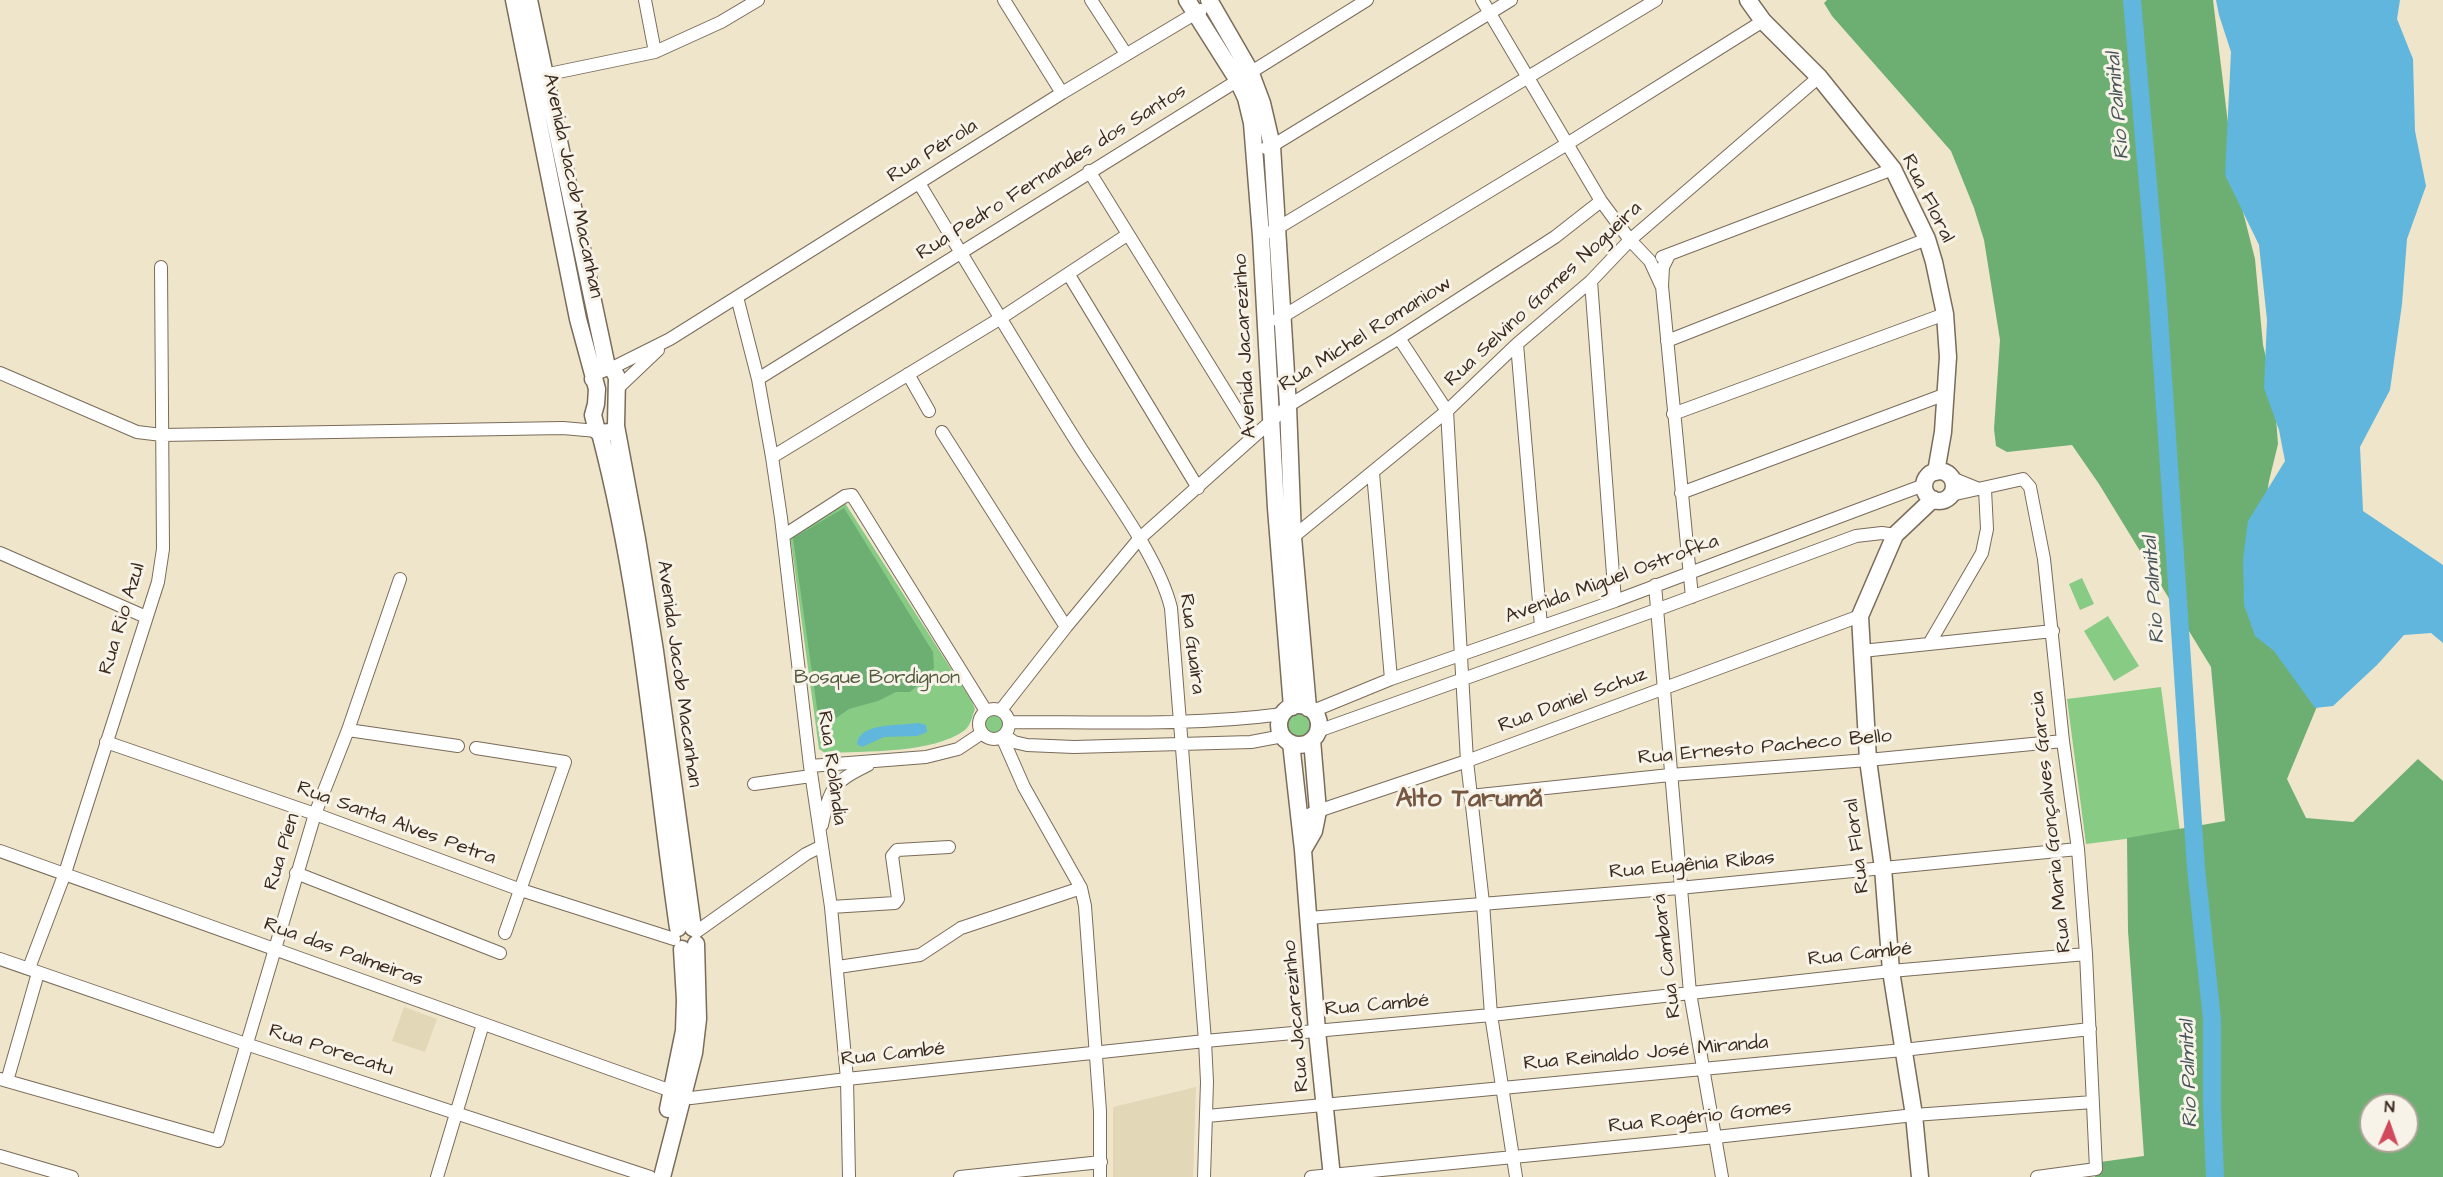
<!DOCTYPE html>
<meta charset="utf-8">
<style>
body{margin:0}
#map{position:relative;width:2443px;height:1177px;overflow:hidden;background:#efe5ca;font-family:"Architects Daughter",sans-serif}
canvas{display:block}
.north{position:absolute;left:2359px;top:1093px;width:60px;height:60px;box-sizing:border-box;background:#f7f3e8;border:2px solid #aca397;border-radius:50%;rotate:2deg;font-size:16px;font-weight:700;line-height:24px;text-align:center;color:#3b2a1e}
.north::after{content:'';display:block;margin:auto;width:21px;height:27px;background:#d1495b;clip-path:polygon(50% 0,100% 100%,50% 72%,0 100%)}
</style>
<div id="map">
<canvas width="2443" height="1177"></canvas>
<div class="north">N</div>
</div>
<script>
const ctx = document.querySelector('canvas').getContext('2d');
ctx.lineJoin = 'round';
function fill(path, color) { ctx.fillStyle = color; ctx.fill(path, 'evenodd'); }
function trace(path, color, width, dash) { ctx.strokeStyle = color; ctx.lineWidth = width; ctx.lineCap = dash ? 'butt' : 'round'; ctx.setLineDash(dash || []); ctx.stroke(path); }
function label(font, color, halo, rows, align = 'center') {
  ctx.font = font + ' "Architects Daughter",sans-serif'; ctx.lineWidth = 6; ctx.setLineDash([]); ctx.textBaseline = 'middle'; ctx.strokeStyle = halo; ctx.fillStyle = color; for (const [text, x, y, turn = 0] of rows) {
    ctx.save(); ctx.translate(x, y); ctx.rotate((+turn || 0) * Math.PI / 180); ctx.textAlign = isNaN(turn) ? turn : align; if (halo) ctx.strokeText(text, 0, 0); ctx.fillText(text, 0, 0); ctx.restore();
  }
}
const built = new Path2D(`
 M404 1007 437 1019 425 1052 392 1041Z
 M1196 1087 1193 1177H1113V1107Z`);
const green = new Path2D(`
 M845 503 971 700 975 709C972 716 971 725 965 730 933 754 864 751 825 753L819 749 790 535Z
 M2082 578 2094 604 2080 610 2069 584Z
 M2108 616 2139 666 2114 681 2084 631Z
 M2161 687 2180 832 2086 844 2067 699Z
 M983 724a11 11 0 1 1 22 0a11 11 0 1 1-22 0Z
 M1287 726a12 12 0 1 1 24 0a12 12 0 1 1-24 0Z`);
const forest = new Path2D(`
 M1827 0H2213L2231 148 2240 200 2255 259 2263 345 2274 392 2278 444 2269 481 2258 554 2323 692 2287 779 2306 818 2353 822 2418 759 2443 781V1177H2095L2093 1163 2144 1156 2128 931 2127 838 2225 821 2211 667 2099 484 2072 445 2007 452 1996 446 1994 429 2000 340 1984 240 1974 208 1951 151 1832 16 1824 3ZM2371 1105H2407V1141H2371Z
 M844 508 933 652 934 668 927 677 910 692H896L878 701 849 709 832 721 819 722 793 538Z`);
const water = new Path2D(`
 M2216 0H2400L2397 19 2413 59 2415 131 2426 186 2407 239 2402 304 2390 390 2360 447 2363 511 2443 565V643L2431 633 2404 635 2377 665 2333 706 2315 708 2274 651 2255 636 2244 605 2243 559 2248 521 2285 461 2279 430 2264 388 2267 320 2259 245 2225 175 2231 52 2219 15Z
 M918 723 926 725 927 732 917 736 884 737 862 747 857 744C859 722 901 726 918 723Z`);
const river = new Path2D(`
 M2132 0 2157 288 2196 868 2212 1020V1105L2215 1177`);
const street = new Path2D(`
 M645 0 655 52
 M1004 0 1062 93
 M1091 0 1126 54
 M1482 0 1601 201 1630 240 1650 261 1661 285
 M544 75 655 52 721 22 758 0
 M1266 148 1272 146 1511 0
 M1089 171 1253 436
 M919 183C972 271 1025 360 1080 447 1109 492 1159 558 1171 608L1205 1041 1207 1082 1204 1177
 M1271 232 1656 0
 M1669 255 1663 267 1662 286 1692 597
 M1662 257 1893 169
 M1069 275 1198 488
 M1591 281 1615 601
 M737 297 758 379 772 457 781 518 810 766 831 907 847 1079 849 1177
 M1277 320 1567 144 1763 21
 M1399 338 1447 411 1467 761 1483 903 1491 1015 1516 1177
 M1667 341 1927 239
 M1517 344 1541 626
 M612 368 670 339 1062 93 1201 10
 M0 373 137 432 162 435 563 428 597 431
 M908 374 929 411
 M758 379 1367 0
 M618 388 658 350
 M1673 414 1945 314
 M942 432 1066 627
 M772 457 1001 318 1127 235
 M1373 473 1391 679
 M1952 478 1979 489
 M1681 493 1946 394
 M1951 495 2023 479 2030 487 2044 559 2063 741 2078 849 2086 954 2096 1169 2037 1177
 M783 536 845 496 852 495 986 711
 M1293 537 1447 411 1517 344 1591 281 1630 240 1819 77
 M0 553 146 617
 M1655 585 1690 993 1722 1177
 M1929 644 1982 553 1987 529 1985 489
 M1862 651 2053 631
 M979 724a15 15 0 1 1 30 0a15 15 0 1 1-30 0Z
 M1001 710 1066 627 1139 539 1288 406 1399 338 1555 237 1601 201
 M1313 711 1391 679 1615 601 1924 485
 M1009 722C1100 722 1192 726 1283 714
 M348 730 458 746
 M1318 731 1656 610 1856 536 1882 533 1895 535
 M1004 735 1014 742 1027 745 1074 747 1251 742 1283 736
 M1002 737 1024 787 1081 888 1085 906 1100 1111V1177
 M106 742 315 814 521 890 674 939
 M476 748 565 762 505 933
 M810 766 926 757 958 749 982 733
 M754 784 811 776
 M1470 796 1670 775 1868 760 2063 741
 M1299 822 1308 815 1318 811 1467 761 1860 616
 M822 825C830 786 834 782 868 765
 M0 851 691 1098 847 1079 1205 1041 1491 1015 1891 971 2086 954
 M296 873 500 953
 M831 907 895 903 898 899 892 856 897 850 949 847
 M1309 918 1679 888 2078 849
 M696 932 806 854 822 846
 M0 959 246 1044 650 1177
 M838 967 920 955 961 928 1081 888
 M29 968 65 873 158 582 163 549 161 267
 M0 1079 218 1141 315 814 348 730 400 579
 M7 1081 38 973
 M1207 1116 1903 1050 2090 1029
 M0 1156 72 1177
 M437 1177 483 1024
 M960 1177 1101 1162
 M1311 1177 1716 1137 1914 1115 2093 1102`);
const secondary = new Path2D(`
 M514 0 578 319 597 389 596 404 593 415 597 431 600 433 610 432
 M529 0 607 367
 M1187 0 1237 79 1246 98 1252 123 1261 236 1276 508 1292 707
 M1209 0 1250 71 1262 103 1272 146 1288 406 1293 537 1308 708
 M1748 0 1763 21 1819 77 1893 169 1927 239 1934 262 1945 314 1948 357 1943 432 1936 472
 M593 379 595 372 607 367 612 368 617 377 616 426 637 539 655 651 693 928
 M600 433C643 597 654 762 678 928
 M1924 486a15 15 0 1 1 30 0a15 15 0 1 1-30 0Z
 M1279 725a20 20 0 1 1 40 0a20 20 0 1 1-40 0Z
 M1291 743 1303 850 1317 1031 1332 1177
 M1303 850 1314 831 1318 811 1312 740
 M668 1109 684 1031 685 1000 682 949
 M662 1177 694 1053 698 1019 696 944
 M1920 1177 1914 1115 1891 971 1883 868 1868 760 1860 616 1895 535 1933 499`);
const streetNames = [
 ["Rua Pérola",933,152,-32],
 ["Rua Pedro Fernandes dos Santos",1052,173,-32],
 ["Avenida Jacob Macanhan",572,186,78],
 ["Rua Floral",1927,199,64],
 ["Rua Selvino Gomes Nogueira",1544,295,-43],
 ["Rua Michel Romaniow",1366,335,-32],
 ["Avenida Jacarezinho",1246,346,-93],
 ["Avenida Miguel Ostrofka",1612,580,-20],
 ["Rua Rio Azul",123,619,-73],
 ["Rua Guaíra",1191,644,83],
 ["Avenida Jacob Macanhan",678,674,82],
 ["Rua Daniel Schuz",1573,701,-20],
 ["Rua Ernesto Pacheco Bello",1765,748,-5],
 ["Rua Rolândia",831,768,82],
 ["Rua Maria Gonçalves Garcia",2052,822,-96],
 ["Rua Santa Alves Petra",396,824,20],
 ["Rua Floral",1858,846,-97],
 ["Rua Píen",283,852,-73],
 ["Rua Eugênia Ribas",1692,866,-5],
 ["Rua das Palmeiras",343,953,20],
 ["Rua Cambé",1860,955,-6],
 ["Rua Cambará",1668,956,-97],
 ["Rua Cambé",1377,1006,-5],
 ["Rua Jacarezinho",1297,1016,-95],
 ["Rua Porecatu",331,1051,18],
 ["Rua Reinaldo José Miranda",1646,1054,-5],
 ["Rua Cambé",893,1055,-6],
 ["Rua Rogério Gomes",1700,1118,-6]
];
const parkNames = [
 ["Bosque Bordignon",877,679]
];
const waterNames = [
 ["Rio Palmital",2119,106,-95],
 ["Rio Palmital",2155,590,-94],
 ["Rio Palmital",2190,1074,-92]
];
const districtNames = [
 ["Alto Tarumã",1469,801]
];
fill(built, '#e2d7b7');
fill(green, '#87cb85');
fill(forest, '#6daf72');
fill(water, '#60b6dc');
trace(river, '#60b6dc', 18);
trace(street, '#7a6b5a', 14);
trace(secondary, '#7a6b5a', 19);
trace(street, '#fff', 12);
trace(secondary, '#fff', 16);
label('20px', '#3b2a1e', '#f7f3e8', streetNames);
label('20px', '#525a3d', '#f7f3e8', parkNames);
label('italic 21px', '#465457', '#f7f3e8', waterNames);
label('bold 26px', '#765741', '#f7f3e8', districtNames);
</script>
